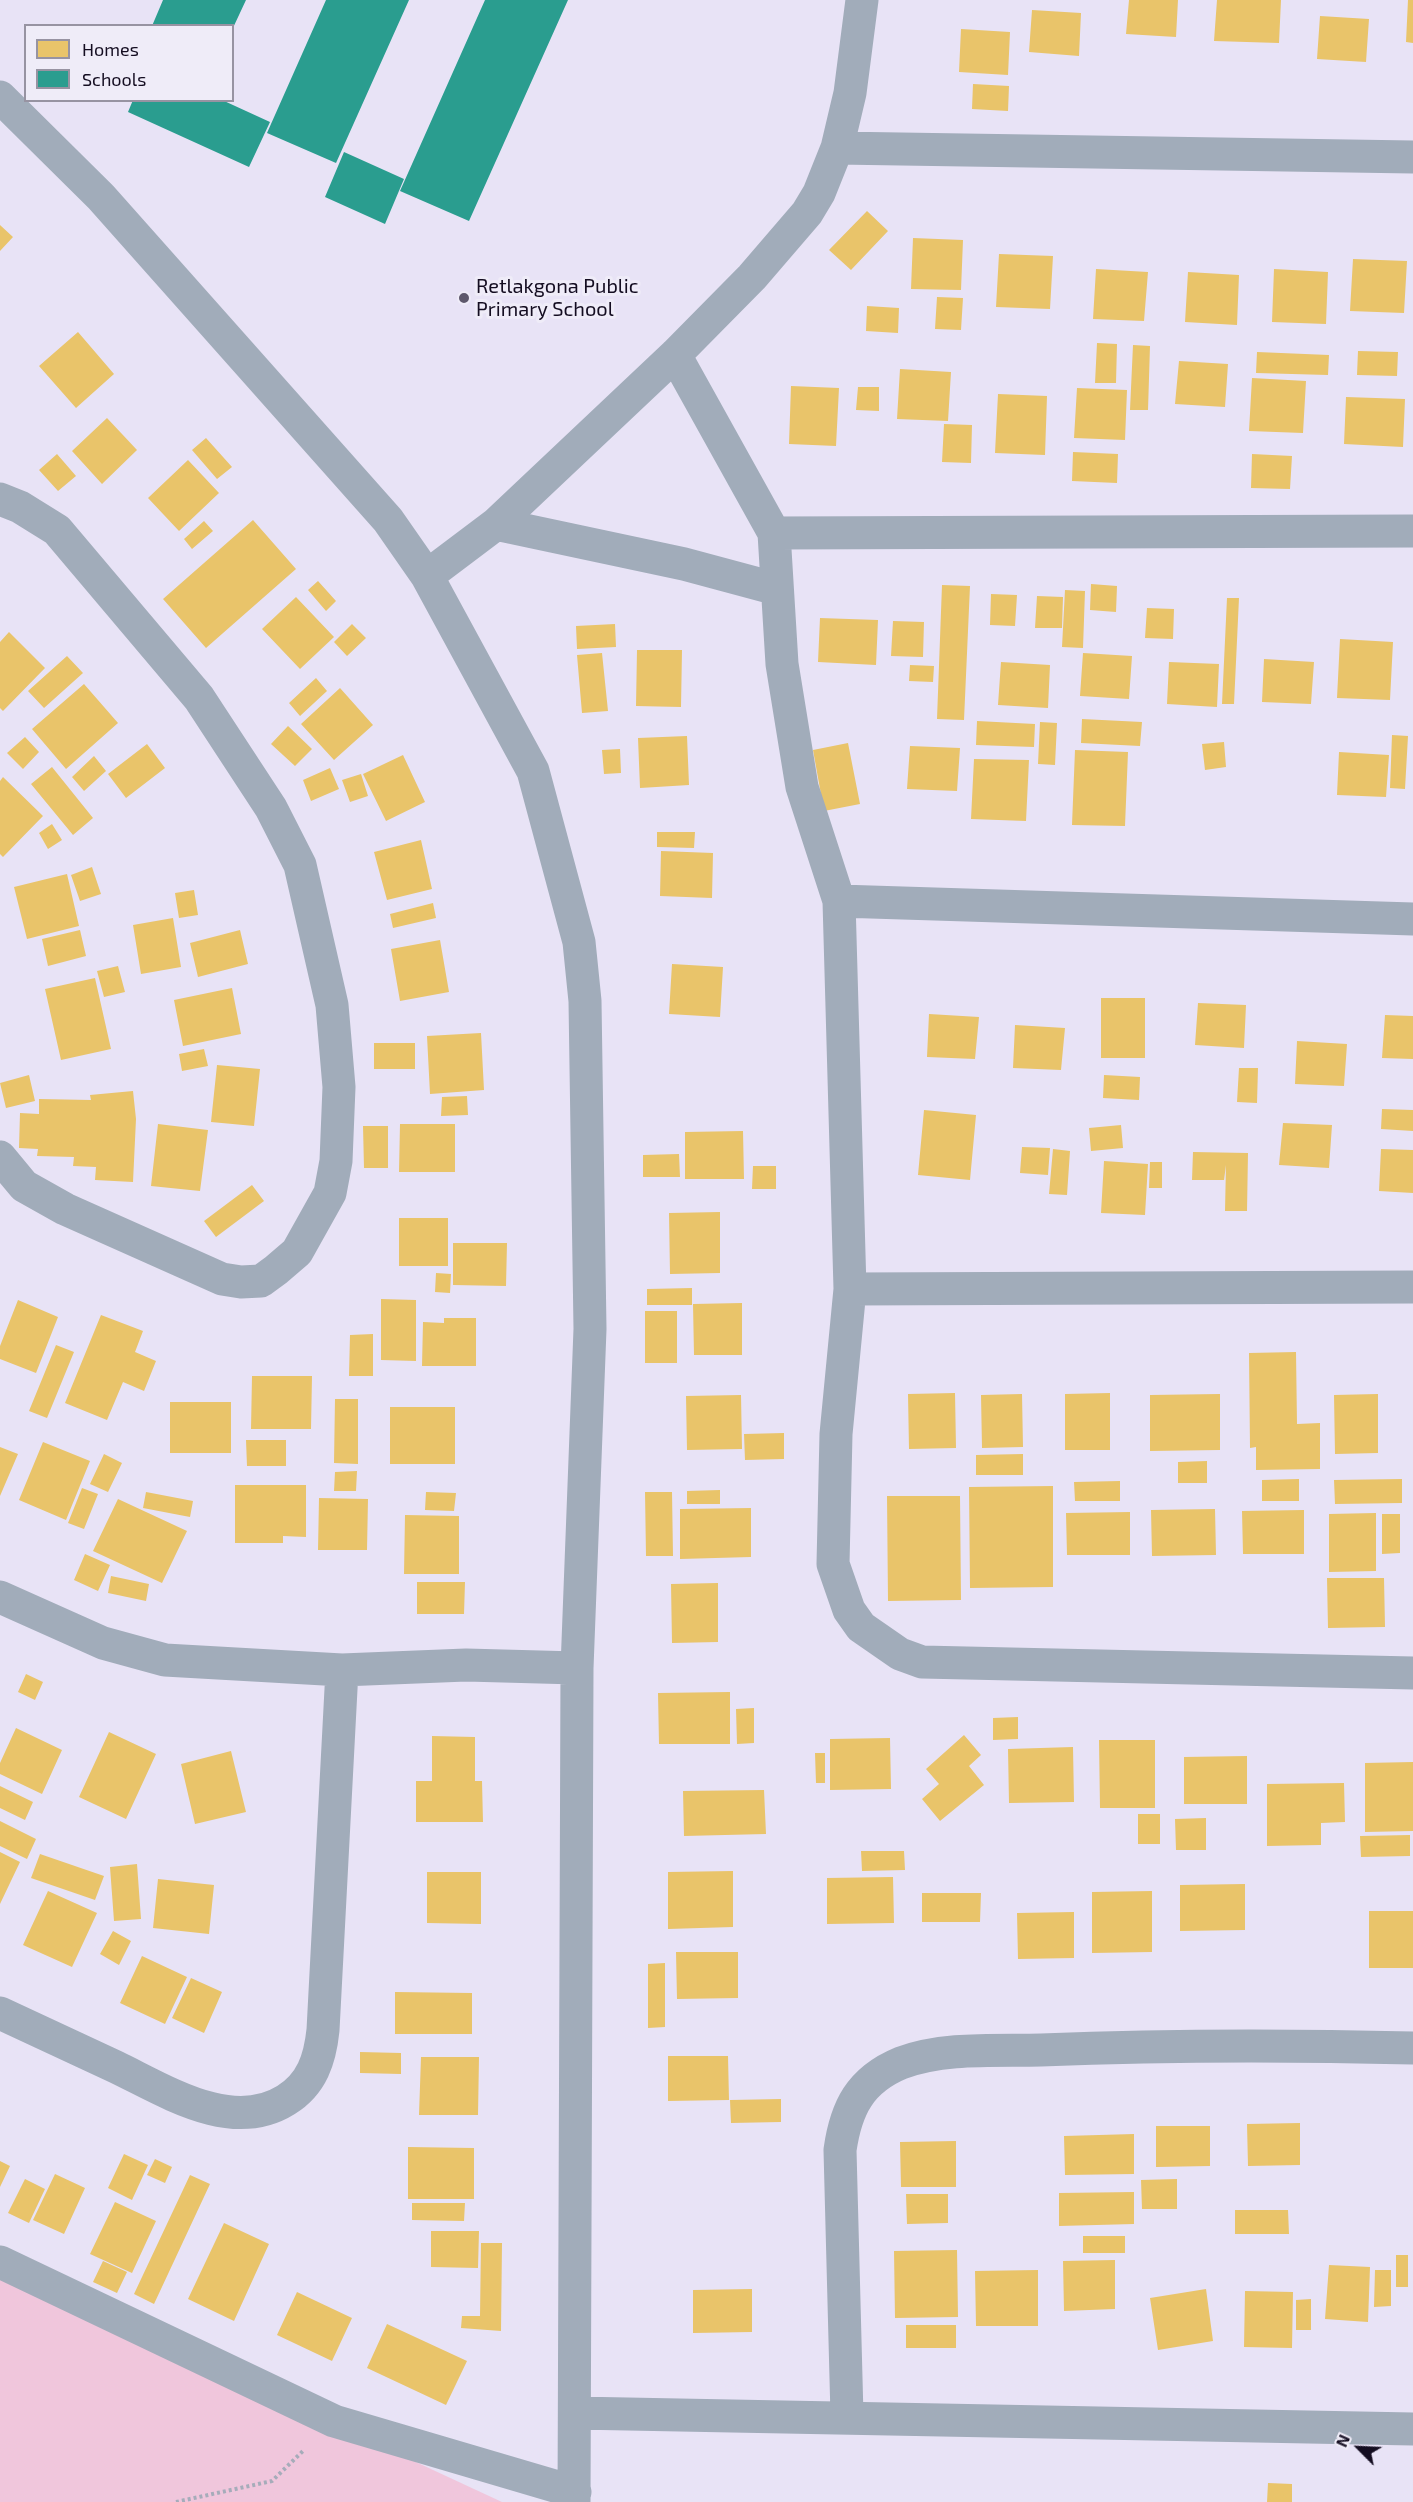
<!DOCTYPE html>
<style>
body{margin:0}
#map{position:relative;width:1413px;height:2502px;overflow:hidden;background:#e8e3f6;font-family:"Exo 2",sans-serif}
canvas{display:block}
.legend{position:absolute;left:24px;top:24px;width:210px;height:78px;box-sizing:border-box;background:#efecf8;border:2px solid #9793a2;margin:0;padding:8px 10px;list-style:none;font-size:18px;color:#140d21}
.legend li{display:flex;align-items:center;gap:12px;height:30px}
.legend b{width:30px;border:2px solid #9793a2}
.north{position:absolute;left:1329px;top:2418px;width:60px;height:60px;-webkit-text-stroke:4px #efecf8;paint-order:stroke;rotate:294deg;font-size:16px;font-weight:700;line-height:24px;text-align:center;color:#140d21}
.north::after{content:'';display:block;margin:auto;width:21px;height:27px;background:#140d21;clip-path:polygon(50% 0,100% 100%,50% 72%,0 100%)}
</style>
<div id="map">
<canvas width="1413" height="2502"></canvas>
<ul class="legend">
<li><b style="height:16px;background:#e9c46a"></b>Homes</li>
<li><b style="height:16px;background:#2a9d8f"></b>Schools</li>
</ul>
<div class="north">N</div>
</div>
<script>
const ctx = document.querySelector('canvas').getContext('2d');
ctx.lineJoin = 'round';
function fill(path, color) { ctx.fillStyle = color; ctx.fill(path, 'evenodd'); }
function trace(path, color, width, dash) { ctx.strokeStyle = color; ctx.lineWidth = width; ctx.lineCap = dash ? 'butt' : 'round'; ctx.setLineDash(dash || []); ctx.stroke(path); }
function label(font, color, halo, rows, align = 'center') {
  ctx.font = font + ' "Exo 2",sans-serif'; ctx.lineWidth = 6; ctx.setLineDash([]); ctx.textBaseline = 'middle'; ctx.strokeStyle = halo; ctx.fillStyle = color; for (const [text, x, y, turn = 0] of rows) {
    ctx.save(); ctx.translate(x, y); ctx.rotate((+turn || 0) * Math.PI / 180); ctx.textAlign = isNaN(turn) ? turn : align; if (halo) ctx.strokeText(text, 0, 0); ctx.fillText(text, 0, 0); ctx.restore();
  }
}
const green = new Path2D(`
 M0 2269 502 2502H0Z`);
const homes = new Path2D(`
 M1129 0H1178L1176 37 1126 34Z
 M1217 0H1281L1279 43 1214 41Z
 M1408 0H1413V43L1406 42Z
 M1032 10 1081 13 1079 56 1029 52Z
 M1320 16 1369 19 1366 62 1317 59Z
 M961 29 1010 32 1008 75 959 72Z
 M973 84 1009 86 1008 111 972 109Z
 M867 211 888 231 851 270 829 250Z
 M0 225 13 237 0 251Z
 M913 238 963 240 961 290 911 289Z
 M999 254 1053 256 1050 309 996 307Z
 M1353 259 1407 261 1404 313 1350 311Z
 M1096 269 1148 272 1144 321 1093 319Z
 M1274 269 1328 272 1326 324 1272 322Z
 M1188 272 1239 275 1237 325 1185 322Z
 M937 297 963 298 961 330 935 329Z
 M867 306 899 308 898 333 866 331Z
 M78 332 114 374 76 408 39 366Z
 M1097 343 1117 344 1116 383H1095Z
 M1133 345 1150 346 1148 410H1130Z
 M1358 351 1398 352 1397 376 1357 375Z
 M1257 352 1329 355 1328 375 1256 373Z
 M1179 361 1228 364 1225 407 1175 404Z
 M900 369 951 372 948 421 897 419Z
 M1252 378 1306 381 1303 433 1249 431Z
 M791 386 839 388 836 446 789 444Z
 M858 387H879V411L856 410Z
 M1077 388 1127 390 1125 440 1074 438Z
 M998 394 1047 396 1045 455 995 453Z
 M1346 397 1405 399 1403 447 1344 444Z
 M107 418 137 450 102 484 72 451Z
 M944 424 972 425 971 463 942 462Z
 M206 438 232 467 217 479 192 450Z
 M1073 452 1118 454 1117 483 1072 481Z
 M57 454 76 476 58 491 39 470Z
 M1252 454 1292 456 1290 489 1251 488Z
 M188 460 219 493 179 531 148 498Z
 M253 520 296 569 206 648 163 599Z
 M204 521 213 531 192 549 184 539Z
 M318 581 336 601 326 611 308 590Z
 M1091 584 1117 586 1116 612 1090 610Z
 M942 585 970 586 964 720 937 719Z
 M1065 590 1085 591 1083 648 1062 647Z
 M991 594 1017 595 1015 626 990 625Z
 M1037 596 1063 597 1062 628H1035Z
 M296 597 334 637 300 669 262 629Z
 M1227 598H1239L1234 704H1222Z
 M1147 608 1174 609 1173 639 1145 638Z
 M820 618 878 620 876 665 818 662Z
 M893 621 924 622 923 657 891 656Z
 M352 624 366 638 347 656 334 642Z
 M615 624 616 647 577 649 576 626Z
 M9 632 45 668 3 711 0 708V642Z
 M1340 639 1393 642 1390 700 1337 698Z
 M637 650H682L681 707 636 706Z
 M602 653 608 711 582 713 577 655Z
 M1083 653 1132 656 1129 699 1080 696Z
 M67 656 83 673 44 708 28 691Z
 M1264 659 1314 662 1311 704 1262 702Z
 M1001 662 1050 665 1048 708 998 705Z
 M1169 662 1219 664 1217 707 1167 704Z
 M910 665 934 666 933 682 909 681Z
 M316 678 327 691 300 716 289 703Z
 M84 684 118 723 66 769 32 729Z
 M340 688 373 725 334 760 301 724Z
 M1082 719 1142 722 1140 746 1081 743Z
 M977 721 1035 724 1034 747 976 745Z
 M1040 722 1057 723 1055 765 1038 764Z
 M288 726 312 749 295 766 271 744Z
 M1392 735 1408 736 1405 789 1390 788Z
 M687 736 689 785 640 788 638 738Z
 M25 737 39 752 23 769 7 753Z
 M1224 742 1226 767 1205 770 1202 744Z
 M848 743 860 804 824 811 813 750Z
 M147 744 165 768 126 798 108 774Z
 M910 746 960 748 957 791 907 789Z
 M620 749 621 773 604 774 602 750Z
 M1075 750 1128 752 1125 826 1072 825Z
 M1339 752 1389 755 1386 797 1337 795Z
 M403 755 425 802 386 821 363 774Z
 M94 756 106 771 84 791 72 777Z
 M974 759 1029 760 1026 821 971 819Z
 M52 767 93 818 73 835 31 784Z
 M330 768 339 789 311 801 303 780Z
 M361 774 368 796 350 802 342 780Z
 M3 777 43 816 3 857 0 854V781Z
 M52 824 62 840 48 849 39 833Z
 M657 832H695L694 848 657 847Z
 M421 840 432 889 387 900 374 852Z
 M661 851 713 853 712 898 660 896Z
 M92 867 101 894 80 901 71 875Z
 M67 874 79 926 27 939 14 887Z
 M194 890 198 915 179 918 175 893Z
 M433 903 436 918 393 928 390 914Z
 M173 918 181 967 141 974 133 925Z
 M80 930 86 956 48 966 42 939Z
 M240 930 248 964 198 977 190 943Z
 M440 940 449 992 400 1001 391 949Z
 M672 964 723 967 720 1017 669 1014Z
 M118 966 125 992 104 997 97 971Z
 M95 978 111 1049 61 1060 45 989Z
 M232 988 241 1034 183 1046 174 1000Z
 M1101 998H1145V1058H1101Z
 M1198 1003 1246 1005 1244 1048 1195 1045Z
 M929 1014 979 1017 975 1059 927 1057Z
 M1385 1015 1413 1016V1059L1382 1058Z
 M1015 1025 1065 1028 1061 1070 1013 1068Z
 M481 1033 484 1090 430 1094 427 1036Z
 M1297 1041 1347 1044 1344 1086 1295 1084Z
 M374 1043H415V1069H374Z
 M204 1049 208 1066 182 1071 179 1054Z
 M217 1065 260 1069 254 1126 211 1122Z
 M1239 1068H1258L1257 1103 1237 1102Z
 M29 1075 35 1101 6 1108 0 1083Z
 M1104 1075 1140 1077 1139 1100 1103 1098Z
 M133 1091 136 1119 133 1182 95 1180 96 1167 73 1166 74 1157 37 1156 38 1149 19 1148 20 1113 39 1114V1099L91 1100 90 1095Z
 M467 1096 468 1115 441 1116 442 1097Z
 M1382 1109 1413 1110V1131L1381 1129Z
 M924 1110 976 1115 970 1180 918 1175Z
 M1283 1123 1332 1125 1329 1168 1279 1165Z
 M158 1124 208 1130 200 1191 151 1186Z
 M400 1124H455V1172H399Z
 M1121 1125 1123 1148 1091 1151 1089 1128Z
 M363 1126H388V1168H364Z
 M743 1131 744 1179H685V1132Z
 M1022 1147 1050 1148 1048 1175 1020 1173Z
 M1053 1149 1070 1151 1067 1195 1049 1194Z
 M1381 1149 1413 1150V1193L1379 1191Z
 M1193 1152 1248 1153 1247 1211H1225L1226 1165 1224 1180H1192Z
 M679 1154 680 1177H643V1155Z
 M1104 1161 1148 1164 1145 1215 1101 1213Z
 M1150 1162H1162V1188H1149Z
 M753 1166H776V1189H752Z
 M252 1185 264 1201 216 1237 204 1221Z
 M720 1212V1273L670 1274 669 1213Z
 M399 1218H448V1266H399Z
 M453 1243H507L506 1286 453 1285Z
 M436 1273 451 1274 450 1293 435 1292Z
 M692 1288V1305H647V1289Z
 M381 1299 416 1300V1361L381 1360Z
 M18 1300 58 1317 36 1373 0 1359V1346Z
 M742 1303V1355H694L693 1304Z
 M645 1311H677V1363H645Z
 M101 1315 143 1331 135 1352 156 1361 144 1391 123 1382 107 1420 65 1403Z
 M444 1318H476V1366H422L423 1322 444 1323Z
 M373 1334V1376H349L350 1335Z
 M56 1345 74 1352 47 1418 29 1411Z
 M1296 1352 1297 1424 1320 1423V1469L1256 1470V1447L1250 1448 1249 1353Z
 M252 1376H312L311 1429H251Z
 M955 1393 956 1448 909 1449 908 1394Z
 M1110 1393V1450H1065V1394Z
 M1022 1394 1023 1447 982 1448 981 1395Z
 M1220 1394V1450L1150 1451V1395Z
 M1378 1394V1453L1335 1454 1334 1395Z
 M741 1395 742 1449 687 1450 686 1396Z
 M335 1399H358V1464L334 1463Z
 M170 1402H231V1453H170Z
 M390 1407H455V1464H390Z
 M784 1433V1459L745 1460 744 1434Z
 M246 1440H286V1466H247Z
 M43 1442 90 1461 66 1520 19 1500Z
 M0 1447 18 1454 0 1496Z
 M104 1454 122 1463 108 1492 90 1484Z
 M1023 1454V1475H976V1455Z
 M1207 1461V1483H1178V1462Z
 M357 1471 356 1491H334L335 1472Z
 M1299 1479V1501H1262V1480Z
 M1402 1479V1503L1335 1504 1334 1480Z
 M1120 1481V1501H1075L1074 1482Z
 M235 1485H306V1537L283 1536V1543H235Z
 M1053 1486V1587L970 1588 969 1487Z
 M82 1488 98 1494 84 1529 68 1523Z
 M720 1490V1504H687V1491Z
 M146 1492 193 1501 190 1517 143 1508Z
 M426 1492 456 1493 454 1511 425 1510Z
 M645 1492H672L673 1556H646Z
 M887 1496H960L961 1600 888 1601Z
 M319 1498 368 1499 367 1550H318Z
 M118 1499 187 1531 162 1583 93 1551Z
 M751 1508V1557L680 1559V1509Z
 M1215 1509 1216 1555 1152 1556 1151 1510Z
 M1304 1510V1554H1243L1242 1511Z
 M1130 1512V1555H1067L1066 1513Z
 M1376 1513V1571L1329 1572V1514Z
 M1382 1514H1400V1553L1382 1554Z
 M405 1515 459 1516V1574H404Z
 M85 1554 110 1565 98 1591 74 1580Z
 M111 1576 149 1584 146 1601 108 1593Z
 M1327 1578H1384L1385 1627 1328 1628Z
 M417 1582H465L464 1614H417Z
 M718 1583V1642L672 1643 671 1584Z
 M26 1674 43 1682 35 1700 18 1692Z
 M730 1692V1744H659L658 1693Z
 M754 1708V1743L737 1744 736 1709Z
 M1018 1717V1739L993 1740V1718Z
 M16 1728 62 1750 42 1794 0 1774V1763Z
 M109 1732 156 1754 126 1819 79 1797Z
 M964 1735 981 1755 969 1766 984 1785 940 1821 922 1799 939 1784 926 1769Z
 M432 1736 475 1737V1781H482L483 1822H416V1781H432Z
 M890 1738 891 1789 830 1790V1739Z
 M1099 1740H1155V1808H1100Z
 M1073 1747 1074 1802 1009 1803 1008 1749Z
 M231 1751 246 1812 195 1824 181 1764Z
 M815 1753H825V1783H816Z
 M1247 1756V1804H1184V1757Z
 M1413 1762V1831L1365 1832V1763Z
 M1344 1783 1345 1822 1321 1823V1845L1267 1846V1784Z
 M0 1786 33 1802 25 1820 0 1808Z
 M764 1790 766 1834 684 1836 683 1791Z
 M1138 1814H1160V1844H1138Z
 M1206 1818V1850H1176L1175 1819Z
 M0 1821 36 1839 27 1859 0 1846Z
 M1410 1835V1856L1361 1857 1360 1836Z
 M861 1851H904L905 1870 862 1871Z
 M0 1852 20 1862 0 1904Z
 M40 1854 104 1876 95 1900 31 1878Z
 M137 1864 141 1919 114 1921 110 1867Z
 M733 1871V1927L668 1929V1872Z
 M427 1872H481V1924L427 1923Z
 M893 1877 894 1923 827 1924V1878Z
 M158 1879 214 1885 209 1934 153 1928Z
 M1245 1884V1930L1180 1931V1885Z
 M48 1891 97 1913 72 1967 23 1945Z
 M1152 1891V1952L1092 1953V1892Z
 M922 1893H981L980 1922H922Z
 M1369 1911H1413V1968H1369Z
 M1074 1912V1958L1018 1959 1017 1913Z
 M113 1931 131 1941 119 1965 100 1954Z
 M676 1952H738V1998L677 1999Z
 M142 1956 187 1977 165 2024 120 2003Z
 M665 1963V2027L648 2028V1964Z
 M191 1978 222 1992 204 2033 172 2018Z
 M395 1992 472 1993V2034H395Z
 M360 2052 401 2053V2074L360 2073Z
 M668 2056H728L729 2100 668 2101Z
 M421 2057H479L478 2115H419Z
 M781 2099V2122L731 2123 730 2100Z
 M1300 2123V2165L1248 2166 1247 2124Z
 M1156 2126H1210V2166L1156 2167Z
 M1134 2134V2174L1065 2175 1064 2136Z
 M956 2141V2187H901L900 2142Z
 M408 2147 474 2148V2199H408Z
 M124 2154 148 2165 132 2200 108 2188Z
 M155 2159 172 2167 165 2183 147 2175Z
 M0 2161 10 2166 0 2187Z
 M55 2174 85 2188 64 2234 33 2220Z
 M190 2175 210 2184 154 2304 134 2294Z
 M25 2179 45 2189 29 2223 8 2213Z
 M1177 2179V2209H1142L1141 2180Z
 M1134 2192V2224L1059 2226V2193Z
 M906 2194H948V2223L907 2224Z
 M115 2202 156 2221 132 2273 90 2254Z
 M412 2203H465L464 2221 412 2220Z
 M1235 2210H1288L1289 2234H1235Z
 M224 2223 269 2244 234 2321 188 2299Z
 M431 2231H479L478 2268 431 2267Z
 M1083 2236H1125V2253H1083Z
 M481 2243H502L501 2331 461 2328 462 2316H480Z
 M957 2250 958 2317 895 2318 894 2251Z
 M1396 2255H1408V2287H1396Z
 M1115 2260V2309L1064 2311 1063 2261Z
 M103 2261 127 2272 117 2293 93 2282Z
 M1329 2265 1370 2267 1368 2322 1325 2319Z
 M1038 2270V2326H976L975 2271Z
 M1375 2270H1391V2306L1374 2307Z
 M752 2289V2332L693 2333V2290Z
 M1206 2289 1213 2341 1158 2350 1150 2298Z
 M1245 2291 1293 2292 1292 2348 1244 2347Z
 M297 2292 352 2318 332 2361 277 2335Z
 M1311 2299V2330H1296V2300Z
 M387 2324 467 2361 446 2405 367 2368Z
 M906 2325H956V2348H906Z
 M1268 2483 1292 2484V2502H1267Z`);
const schools = new Path2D(`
 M163 0H246L232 30V26H152Z
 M326 0H409L336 163 267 133Z
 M485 0H568L469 221 400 191Z
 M133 100H222L270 122 249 167 128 112Z
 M344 152 404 179 385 224 325 197Z`);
const path = new Path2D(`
 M176 2502 272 2481 304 2450`);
const street = new Path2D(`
 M0 97 101 197 388 520 427 576 533 771 579 942 585 1001 590 1329 577 1668 574 2502
 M837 148 1413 157
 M675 355 774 533 782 664 802 787 839 901 850 1289 836 1434 833 1564 849 1610 861 1627 900 1654 922 1662 1413 1673
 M0 499 20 507 57 530 199 698 271 808 300 865 332 1005 339 1087 336 1161 330 1193 297 1252 276 1270 261 1281 241 1282 222 1279 65 1209 24 1186 0 1157
 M496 524 684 564 777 589
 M774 533 1413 531
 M427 576 496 524 675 355 752 277 807 213 819 193 837 148 850 93 862 0
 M839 901 1413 919
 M850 1289 1413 1287
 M0 1597 103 1643 165 1660 342 1670 466 1665 577 1668
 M0 2013C39 2031 77 2049 116 2067 166 2091 232 2134 286 2100 312 2084 320 2059 323 2030L342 1670
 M0 2262 334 2421 575 2492
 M575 2413 1413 2429
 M847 2416 840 2150C846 2108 860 2080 901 2063 944 2047 995 2051 1041 2050 1165 2045 1289 2045 1413 2048`);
const markers = [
 [464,298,6,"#5e586c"]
];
const poiNames = [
 ["Retlakgona Public",476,286],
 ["Primary School",476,309]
];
fill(green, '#f0c6dc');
fill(homes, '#e9c46a');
fill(schools, '#2a9d8f');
trace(path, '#a6acba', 4, [3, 3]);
trace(street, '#a1acba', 33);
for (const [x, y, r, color] of markers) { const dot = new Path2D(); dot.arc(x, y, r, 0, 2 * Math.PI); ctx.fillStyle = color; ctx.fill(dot); trace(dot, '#efecf8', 2); }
label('20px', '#140d21', '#efecf8', poiNames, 'left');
</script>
